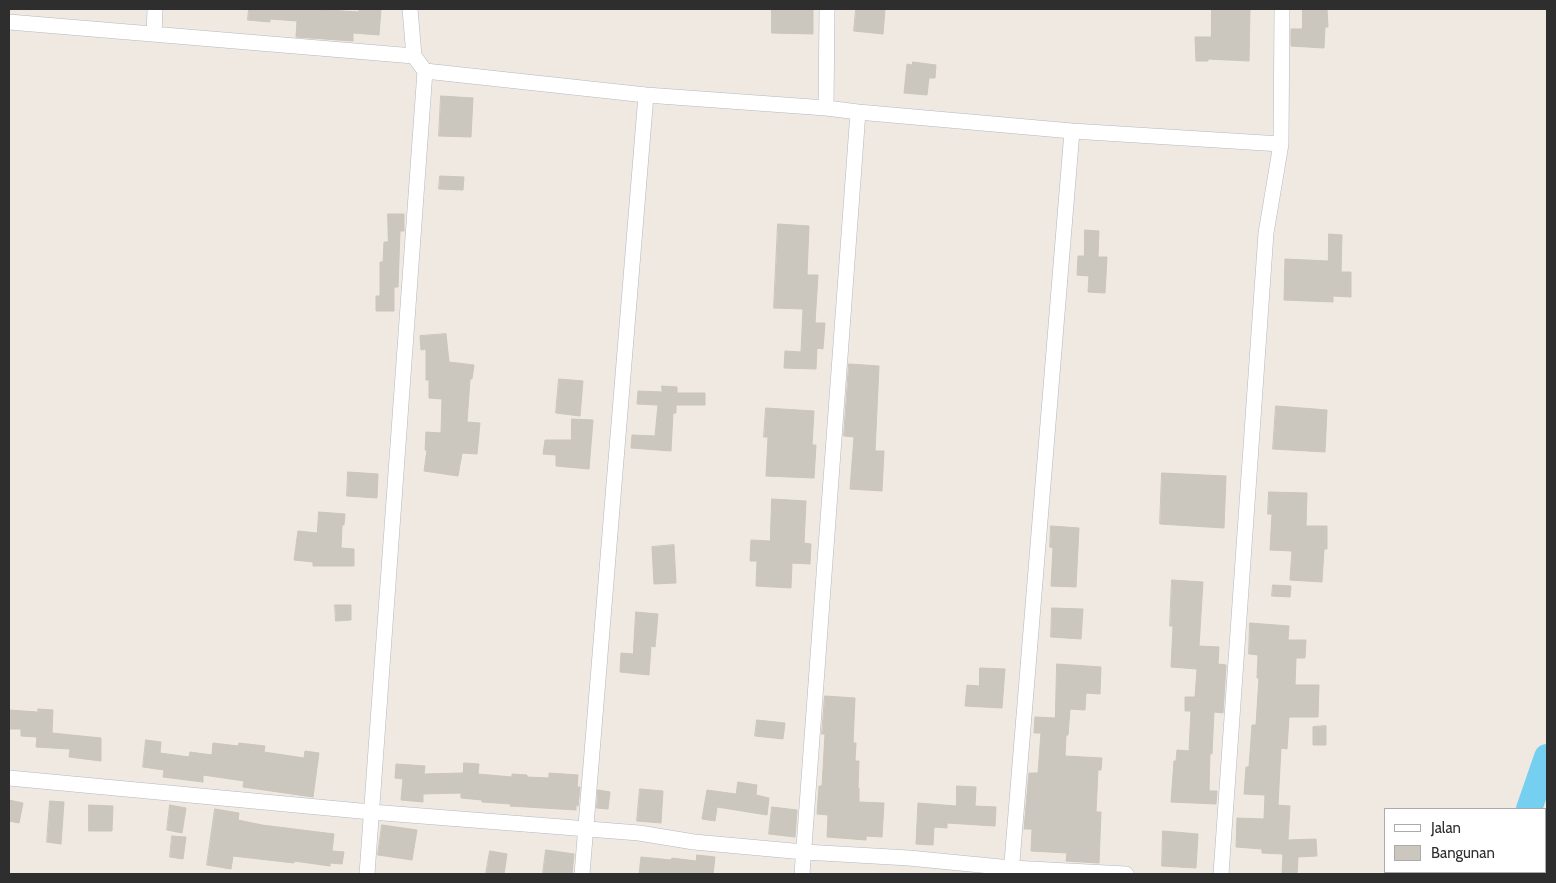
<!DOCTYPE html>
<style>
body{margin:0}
#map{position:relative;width:1556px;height:883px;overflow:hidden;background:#efe9e1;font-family:Cabin,sans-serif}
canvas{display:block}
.frame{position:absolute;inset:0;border:10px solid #2e2e2e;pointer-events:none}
.legend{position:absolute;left:1384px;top:808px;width:162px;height:65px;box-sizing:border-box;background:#fff;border:1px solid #ababab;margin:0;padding:6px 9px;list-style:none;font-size:15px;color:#2e2e2e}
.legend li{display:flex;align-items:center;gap:10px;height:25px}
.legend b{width:25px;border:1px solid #ababab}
</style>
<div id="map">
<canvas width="1556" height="883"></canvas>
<div class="frame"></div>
<ul class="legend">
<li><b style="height:6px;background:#fff"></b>Jalan</li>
<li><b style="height:14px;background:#cbc7bf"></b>Bangunan</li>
</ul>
</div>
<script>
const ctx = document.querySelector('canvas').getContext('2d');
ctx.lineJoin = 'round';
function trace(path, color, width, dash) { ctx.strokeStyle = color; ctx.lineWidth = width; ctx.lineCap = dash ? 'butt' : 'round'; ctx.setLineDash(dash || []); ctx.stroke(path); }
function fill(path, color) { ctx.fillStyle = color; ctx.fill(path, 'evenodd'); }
const river = new Path2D(`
 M1529 809 1547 757
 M1488 874 1490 872`);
const building = new Path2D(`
 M249 9H312L359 12V9H381L379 35 353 33V41L296 37 297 21 270 19V22L248 20Z
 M772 9H813V34L772 33Z
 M856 9H885L883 34 854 31Z
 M1212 9H1250L1249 61 1208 59V61H1196L1195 37H1211Z
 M1303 9H1327L1328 27H1325L1324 48 1291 46V29H1302Z
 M913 62 936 65 935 78H929L927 95 904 93 907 64 912 65Z
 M441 96 473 98 471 137 439 136Z
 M440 176 464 177 463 190 439 189Z
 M388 214H404V231H400L398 287H394V311H376V296H380V262H383L384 242H388Z
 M778 224 809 226 807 275H818L815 323H825L823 349 817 348 816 369 784 368 785 351 801 352 803 309 774 308Z
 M1085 230 1099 231 1098 257H1107L1105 293 1088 292 1089 276 1077 275 1078 256H1084Z
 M1329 234 1342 235 1341 272H1351V297L1333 296V302L1284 300 1285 259 1328 261Z
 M446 334 449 362 474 365 472 379H470L467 422 480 423 477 454 462 453 458 476 424 471 427 450H425L426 432 441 433 442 399 429 398V380H426V349L421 350 420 336Z
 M849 364 879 366 875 451H884L882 491 850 489 854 437 844 436Z
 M559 379 583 381 580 416 556 413Z
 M662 386 677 387V393H705V405H676V413H673L671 451 631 448 632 435 655 436 658 405 637 404 638 391 662 392Z
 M1276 406 1327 410 1325 452 1273 449Z
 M766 408 814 411 812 445H816L814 478 766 476 768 437H764Z
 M572 419 593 420 589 469 556 466V455L543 454 545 440H571Z
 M348 472 378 474 377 498 347 496Z
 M1162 473 1226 476 1224 528 1160 524Z
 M1269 492 1307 493 1306 526H1327V549H1324L1322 582 1290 580 1292 551 1270 550 1272 514H1268Z
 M772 499 806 501 804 543 811 544 810 564 792 563 791 588 756 586 757 561H750L751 540 770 541Z
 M319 512 345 514 344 525H342L341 548 354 549V566H313V562L294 560 298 531 317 533Z
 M1051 526 1079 528 1076 587 1051 586 1053 548 1050 547Z
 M674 545 676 583 654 584 652 547Z
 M1172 580 1203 582 1199 646 1219 647 1218 664 1226 665 1223 713 1214 712 1212 754 1210 753 1209 791H1217L1216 804 1171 802 1174 761H1176L1177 750 1189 751 1191 711H1185V697H1195L1197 669 1171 667 1173 626H1170Z
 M1273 585 1291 586 1290 597 1272 596Z
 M335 605H351V620L336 621Z
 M1052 608 1083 609 1081 639 1051 637Z
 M636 612 658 614 655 647 651 646 649 675 620 672 621 653 633 654Z
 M1250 623 1289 626 1288 640H1306L1305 658H1296L1295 685H1319L1318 717H1289L1287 749 1281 748 1278 805 1290 806 1288 840 1316 839 1317 856 1298 857 1297 874H1282L1283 854 1262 853V849L1236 847 1237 818 1264 819 1265 795 1244 794 1246 767H1249L1252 725H1256L1259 678H1257L1258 655 1249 654Z
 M1057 664 1101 667 1100 694 1086 693 1085 710 1070 709 1068 735H1066L1065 756 1102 758 1101 770H1098L1096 812H1101L1099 863 1066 861 1067 853 1031 851 1032 829H1024L1029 773H1038L1041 733H1034L1035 717 1055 718Z
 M980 668 1005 669 1002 708 965 706 967 685 979 686Z
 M825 696 855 698 853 743H856L855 761H859L858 788H859V802L884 803 882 837 866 836V840L827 837 828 815 817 814 819 786H822L825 734H822Z
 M38 709 53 710 52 733 101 738V761L69 757 70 749 36 747 37 737 21 736V729H9V710L38 712Z
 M757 720 785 723 783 739 755 736Z
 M1326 726V745H1313V727Z
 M146 740 161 742 160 753 189 757 190 752 212 755 213 743 238 746 239 743 265 746 264 752 304 758 305 751 319 753 313 797 243 787 244 781 203 775V782L163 777 164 770 143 767Z
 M464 763 479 764 478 774 512 777V774L527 775V777L549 778V773L578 775 577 787H580L578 806 576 805V810L510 806 511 804 482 802V800L461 798V793L423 794V802L401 800 403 779 395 778 396 764 425 766 424 774 463 773Z
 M738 782 757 785 756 795 769 798 767 815 717 807 715 821 702 819 707 790 736 794Z
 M957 786 976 787 975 806 996 807 995 826 947 823V828L934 827 933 845 916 844 918 803 956 806Z
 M640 789 663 791 661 823 637 821Z
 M598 790 610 792 608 809 597 808Z
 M9 800 23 803 19 823 9 821Z
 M50 801 64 802 61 844 47 842Z
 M89 805 113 806 112 831H89Z
 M170 805 186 808 182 833 167 830Z
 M772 807 797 810 795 837 769 834Z
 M215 809 239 813 238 820 262 825 334 834 332 851 344 852 342 864 330 863V866L294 861V863L233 856 231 869 207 865Z
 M382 825 417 830 412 860 378 855Z
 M1163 831 1198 834 1196 868 1162 866Z
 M172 836 186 837 183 859 170 857Z
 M546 850 574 854 572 874H543Z
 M490 851 507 854 504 874H486Z
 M697 855 715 857 713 874H639L641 857 671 860 672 858 696 861Z`);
const minor = new Path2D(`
 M410 9 414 56
 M9 22 414 56 425 71 646 95 826 108 858 112 1072 131 1281 144
 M154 34 155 9
 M826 108 827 9
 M9 778 371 812 639 833 694 842 804 852 909 858 1011 868 1126 874
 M367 874 425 71
 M582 874 646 95
 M802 874 858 112
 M1011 874 1072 131
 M1221 874 1266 233 1281 144 1282 9`);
trace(river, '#75cff0', 26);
fill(building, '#cbc7bf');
trace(building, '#cbc5ba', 1);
trace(minor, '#b4b7c1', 16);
trace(minor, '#fff', 15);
</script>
